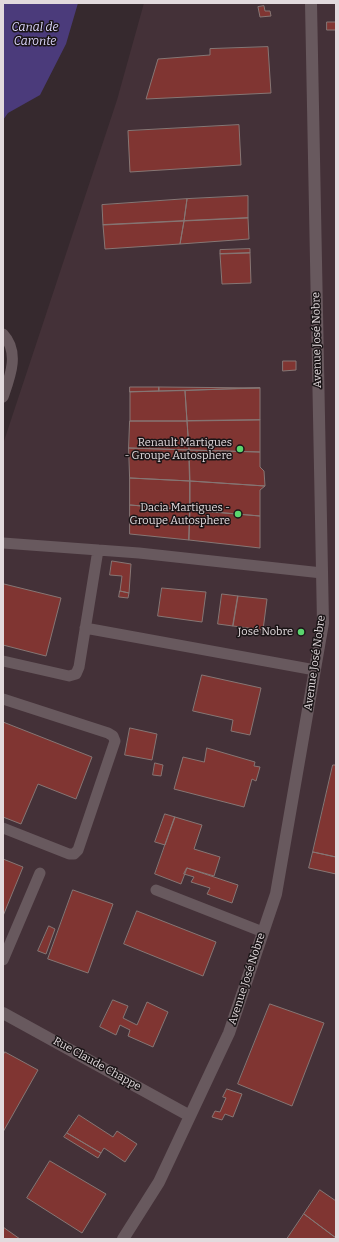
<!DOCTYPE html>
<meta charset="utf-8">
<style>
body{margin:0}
#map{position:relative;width:339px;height:1242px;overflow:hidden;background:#36292e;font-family:Bitter,serif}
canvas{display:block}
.frame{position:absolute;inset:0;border:4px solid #e2dadd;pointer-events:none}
</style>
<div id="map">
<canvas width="339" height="1242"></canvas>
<div class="frame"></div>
</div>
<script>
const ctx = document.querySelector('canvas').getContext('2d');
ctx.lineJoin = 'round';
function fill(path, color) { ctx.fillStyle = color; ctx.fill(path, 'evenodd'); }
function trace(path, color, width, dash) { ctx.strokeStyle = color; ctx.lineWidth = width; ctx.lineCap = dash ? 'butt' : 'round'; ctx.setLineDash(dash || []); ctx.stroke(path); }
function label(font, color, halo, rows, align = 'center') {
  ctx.font = font + ' Bitter,serif'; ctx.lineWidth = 3; ctx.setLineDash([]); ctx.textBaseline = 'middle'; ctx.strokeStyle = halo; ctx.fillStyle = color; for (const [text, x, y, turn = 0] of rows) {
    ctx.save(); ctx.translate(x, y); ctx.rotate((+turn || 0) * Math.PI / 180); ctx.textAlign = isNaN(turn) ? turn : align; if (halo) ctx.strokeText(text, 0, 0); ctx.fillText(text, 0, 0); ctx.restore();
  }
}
const built = new Path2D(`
 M144 3H336V1239H3V444L117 100Z`);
const water = new Path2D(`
 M3 3H78L66 44 40 95 8 113 3 120Z`);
const building = new Path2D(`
 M264 6 265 11H270L271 16 260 17 258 7Z
 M327 22H336V30H327Z
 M268 47 271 93 146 99 158 59 210 55V49Z
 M239 125 241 165 130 172 128 131Z
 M248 196V218L184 221 187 199Z
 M187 199 184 221 103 225 102 205Z
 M248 218 249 239 180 244 184 221Z
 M184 221 180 244 105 249 103 225Z
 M250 249V253L220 254V250Z
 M250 253 251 283 222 284 220 254Z
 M283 361H296V370L283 371Z
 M130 387H159V391L130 392Z
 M159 387 260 388 159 391Z
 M260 388V420L187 421 185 391Z
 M185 391 187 421H130V392Z
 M260 420V452L189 450 187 421Z
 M130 421H187L189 450 129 448Z
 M129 448 189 450 190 481 130 478Z
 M189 450 260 452V467L264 471 265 486 190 481Z
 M130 478 190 481V510L130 505Z
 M190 481 265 486 260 490V516L190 510Z
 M130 505 190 510 189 540 130 534Z
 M190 510 260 516V548L189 540Z
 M112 561 131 564 129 593 120 591 122 576 110 575Z
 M4 584 61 598 46 656 3 645V589Z
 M162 588 206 592 202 622 158 616Z
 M120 591 129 593 128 598 119 597Z
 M222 594 238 596 233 626 218 624Z
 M238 596 267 599 263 630 233 626Z
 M202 675 261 688 250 735 231 731 233 720 193 711Z
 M3 722 92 757 76 799 38 784 21 824 3 817Z
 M130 728 157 734 152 760 125 755Z
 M207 748 255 762 254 766 260 767 256 781 252 779 244 807 174 789 183 757 204 762Z
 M155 763 163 765 161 776 153 775Z
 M333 765H336V857L313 852Z
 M165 814 175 817 165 845 155 842Z
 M175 817 202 825 194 849 220 857 214 876 187 868 181 884 155 874Z
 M313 852 336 857V874L309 868Z
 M3 859 23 867 3 916Z
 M187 868 238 885 232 903 207 894 210 888 191 882 194 877 184 874Z
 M73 890 113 904 88 973 48 959Z
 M137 911 216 942 203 976 124 944Z
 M49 926 55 929 46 954 38 951Z
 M113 1000 128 1006 123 1018 137 1025 147 1002 168 1012 153 1047 128 1036 130 1030 120 1025 116 1035 100 1027Z
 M270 1004 324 1023 292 1106 238 1084Z
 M5 1052 38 1070 3 1132V1056Z
 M227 1089 242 1094 233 1117 225 1114 222 1120 212 1117 215 1111 220 1112 226 1098 223 1097Z
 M79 1115 113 1137 117 1131 137 1144 125 1162 104 1148 101 1153 67 1133Z
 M67 1133 97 1151 101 1153 98 1158 64 1137Z
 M50 1161 106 1194 82 1233 27 1198Z
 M320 1190 336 1201V1238L304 1214Z
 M304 1214 336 1238V1239H287Z
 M3 1227 20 1239H3Z`);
const lane = new Path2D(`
 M3 334C20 352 10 377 3 397
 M3 543 139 553 322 573
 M85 628 315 670
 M3 661 69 676 76 674 79 667 98 550
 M3 699 108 733 113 736 115 741 78 850 74 854H69L3 828
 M156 890 263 932
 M3 960 40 873`);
const street = new Path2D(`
 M3 1013 190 1116
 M123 1239 159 1182 229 1033 276 894 323 623 311 3`);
const markers = [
 [240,449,4,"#5bd56e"],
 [238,514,4,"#5bd56e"],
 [301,632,4,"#5bd56e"]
];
const streetNames = [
 ["Avenue José Nobre",317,340,-91],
 ["Avenue José Nobre",315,663,-82],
 ["Avenue José Nobre",247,979,-72],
 ["Rue Claude Chappe",97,1064,29]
];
const poiNames = [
 ["Renault Martigues",232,443],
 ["- Groupe Autosphere",232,456],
 ["Dacia Martigues -",230,508],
 ["Groupe Autosphere",230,521],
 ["José Nobre",293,632]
];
const waterNames = [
 ["Canal de",35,28],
 ["Caronte",35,42]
];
fill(built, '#443138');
fill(water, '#4b3b7b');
fill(building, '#803532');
trace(building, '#867674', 1);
trace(lane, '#68595e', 11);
trace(street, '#68595e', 12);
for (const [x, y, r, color] of markers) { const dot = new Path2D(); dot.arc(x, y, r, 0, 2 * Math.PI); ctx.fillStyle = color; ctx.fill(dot); trace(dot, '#1a1416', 1.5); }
label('11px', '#e2dadd', '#1a1416', streetNames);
label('11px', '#e2dadd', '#1a1416', poiNames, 'right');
label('italic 12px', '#dcd6fd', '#1a1416', waterNames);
</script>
